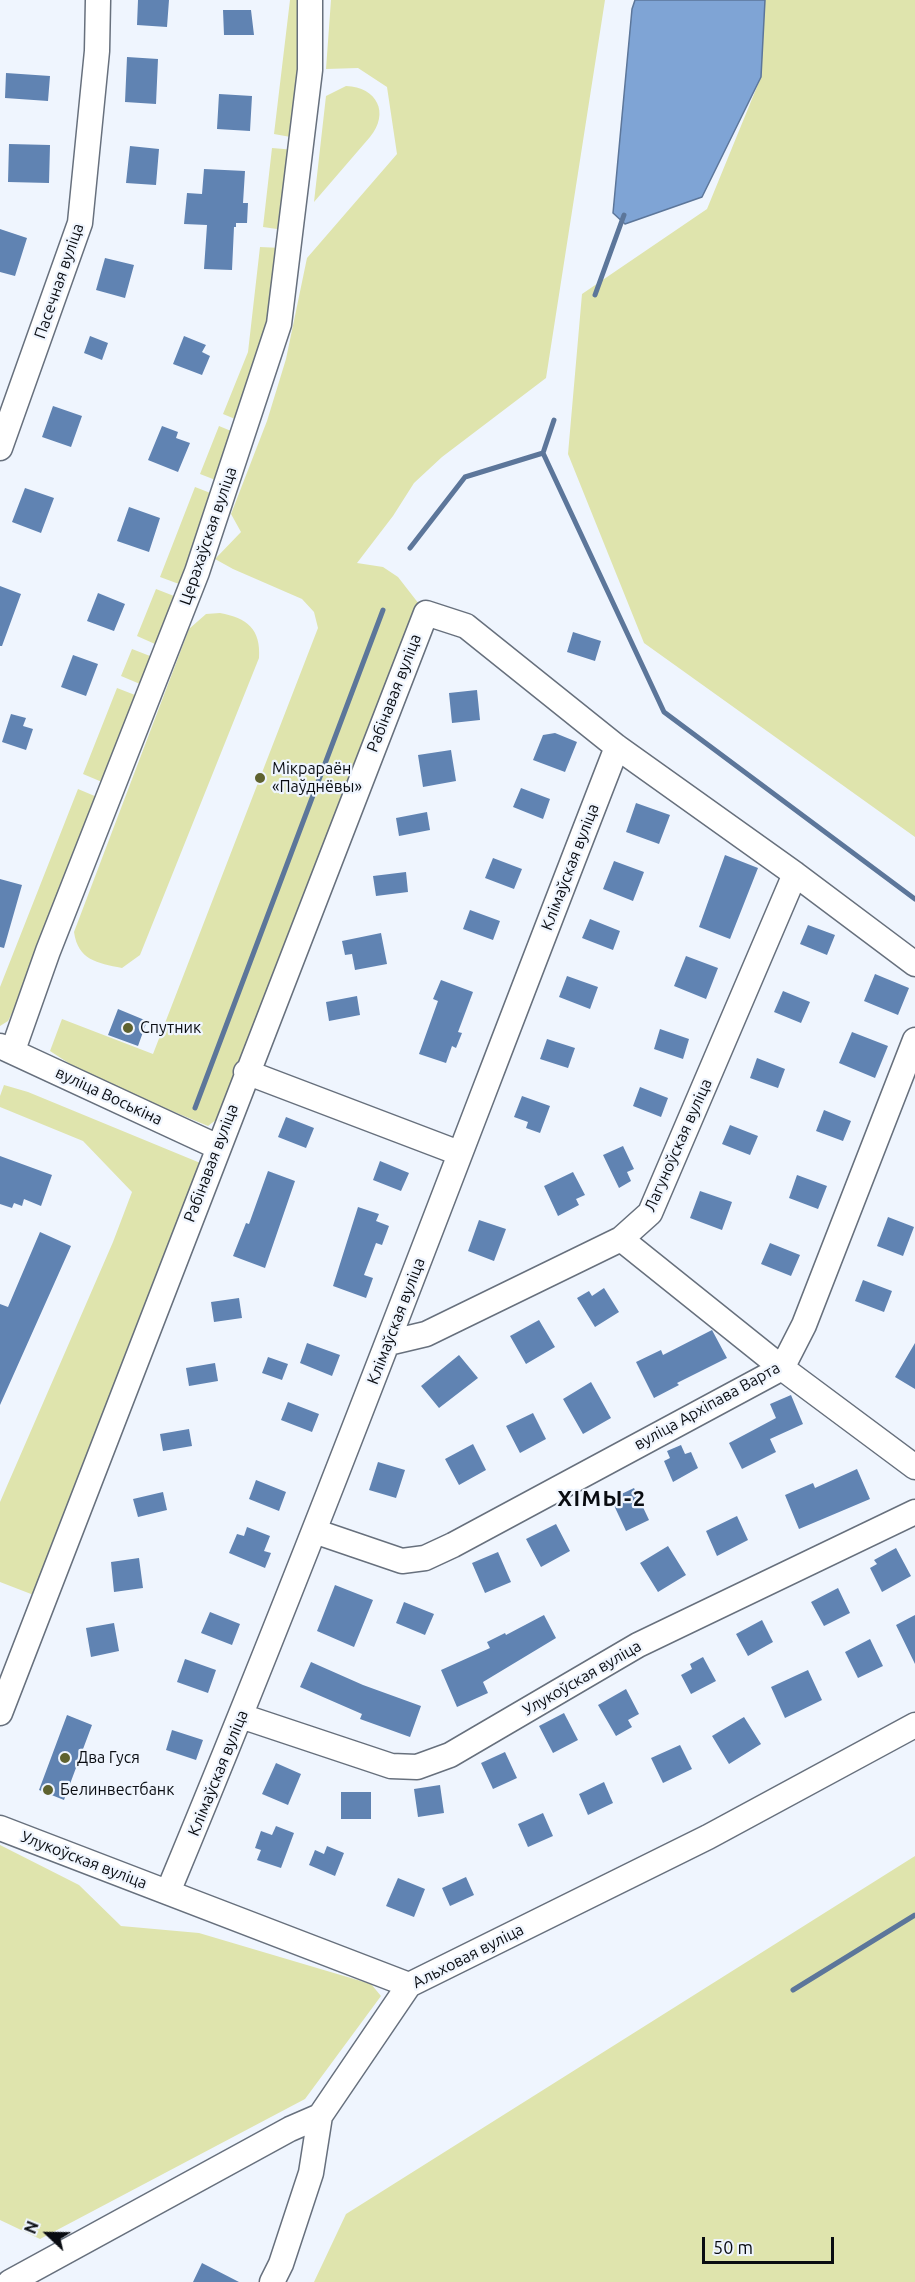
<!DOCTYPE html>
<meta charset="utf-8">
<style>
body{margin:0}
#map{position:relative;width:915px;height:2282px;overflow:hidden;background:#eff5fe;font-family:Ubuntu,sans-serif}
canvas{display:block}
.north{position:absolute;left:18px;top:2204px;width:60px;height:60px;-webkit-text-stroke:4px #eff5fe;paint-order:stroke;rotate:292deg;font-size:16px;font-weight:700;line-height:24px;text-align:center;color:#090c11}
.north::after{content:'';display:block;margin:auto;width:21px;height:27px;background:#090c11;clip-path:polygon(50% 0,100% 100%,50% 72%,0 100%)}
.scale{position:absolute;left:702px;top:2237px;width:132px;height:27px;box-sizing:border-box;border:3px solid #090c11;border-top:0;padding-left:8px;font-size:18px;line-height:21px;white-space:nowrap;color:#090c11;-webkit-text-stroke:4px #eff5fe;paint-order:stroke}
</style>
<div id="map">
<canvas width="915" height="2282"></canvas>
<div class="north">N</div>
<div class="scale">50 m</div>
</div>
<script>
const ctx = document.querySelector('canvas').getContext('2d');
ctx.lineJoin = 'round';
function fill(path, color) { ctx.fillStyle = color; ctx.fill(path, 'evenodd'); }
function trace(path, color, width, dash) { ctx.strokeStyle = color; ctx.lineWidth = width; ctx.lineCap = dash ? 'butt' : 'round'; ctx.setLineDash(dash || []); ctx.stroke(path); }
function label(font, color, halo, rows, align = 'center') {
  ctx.font = font + ' Ubuntu,sans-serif'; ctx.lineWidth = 4.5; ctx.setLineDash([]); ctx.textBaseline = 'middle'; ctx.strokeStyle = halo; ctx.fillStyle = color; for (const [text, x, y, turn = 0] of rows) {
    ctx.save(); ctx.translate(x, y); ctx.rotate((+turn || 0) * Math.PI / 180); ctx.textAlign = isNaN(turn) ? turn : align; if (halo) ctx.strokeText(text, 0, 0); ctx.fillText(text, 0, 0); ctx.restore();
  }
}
const green = new Path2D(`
 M290 0H307L296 138 274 134Z
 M331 0H605L546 378 442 457 414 483 393 516 357 563 383 567 398 577 419 604 221 1116 208 1126 90 1077 50 1051 62 1019 153 1054 318 628 314 612 302 599 233 569 215 559 241 532 231 514 267 421 286 359 307 258 397 154 387 87 358 68 326 69Z
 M765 0H915V837L644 643 568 454 582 294 707 209 761 77Z
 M346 86C377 87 390 113 370 137L314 202 326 96Z
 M272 148 295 150 284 230 263 227Z
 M260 247 282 248 274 305 240 421 223 414 248 352Z
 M219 426 236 433 218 481 200 474Z
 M195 487 213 494 179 584 160 577Z
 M156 589 174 596 155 644 137 636Z
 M220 613C247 618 261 629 259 658L140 955 122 968C97 963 78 960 74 932L189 629 206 614Z
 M132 649 150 656 140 684 121 676Z
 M117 688 135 695 102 782 83 774Z
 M78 789 97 797 13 1011 8 1021 0 1026V987Z
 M4 1085 28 1092 210 1167 44 1599 0 1582V1502L113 1242 132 1192 83 1141 0 1107V1096Z
 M0 1845 79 1885 121 1926 199 1933 371 1984 381 1996 305 2099 40 2239 0 2220Z
 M915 1856V2282H314L346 2214Z`);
const water = new Path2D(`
 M635 0H765L761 77 702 197 625 224 613 213 632 9Z`);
const stream = new Path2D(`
 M595 295 624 215
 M554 420 543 453 664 712 915 899
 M410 548 465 477 543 453
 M195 1108 383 610
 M793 1990 915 1915`);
const building = new Path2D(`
 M138 0H169L167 27 137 25Z
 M223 10H251L254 35H224Z
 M127 57 158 59 156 104 125 102Z
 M6 73 50 76 48 101 5 98Z
 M219 94 252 96 250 131 217 129Z
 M9 144 50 145 49 183 8 182Z
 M130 146 159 149 156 185 126 183Z
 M204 169 245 171 243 203H248L247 223H236V227H234L232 270 204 269 207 225 184 224 187 193 202 194Z
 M0 229 27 238 15 276 0 272Z
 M105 258 134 265 125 298 96 290Z
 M90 336 108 343 102 360 84 353Z
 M184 336 206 345 202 352 210 356 202 375 173 364Z
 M53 406 82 416 71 447 42 437Z
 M162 426 178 432 176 438 190 443 178 472 148 460Z
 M25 488 54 498 41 533 12 522Z
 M129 507 160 518 149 552 117 541Z
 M0 586 21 594 2 646H0Z
 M98 593 125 604 114 631 87 621Z
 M573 632 601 641 595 661 567 652Z
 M73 655 98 664 86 696 61 687Z
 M477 690 480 720 452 723 449 693Z
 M11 714 26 718 23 726 33 729 26 750 2 742Z
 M555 733 577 742 565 772 533 760 543 735Z
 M451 750 456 781 423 787 418 755Z
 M521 788 550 799 543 819 513 807Z
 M636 803 670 815 659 844 626 832Z
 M427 812 430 830 399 836 396 818Z
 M725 855 758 868 730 939 699 927Z
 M493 858 522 869 514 889 485 878Z
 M614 861 644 872 633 901 603 889Z
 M406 872 408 892 376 896 373 876Z
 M0 879 22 885 4 948 0 947Z
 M470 910 500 921 493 940 463 929Z
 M590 919 620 931 613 950 582 938Z
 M808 925 835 935 827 955 800 944Z
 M381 933 387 964 355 970 352 954 345 955 342 941Z
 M686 956 718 968 706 999 674 986Z
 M875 974 909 988 898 1015 864 1001Z
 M567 976 598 987 590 1009 559 997Z
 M441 980 473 992 458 1032 462 1033 456 1048 452 1046 446 1063 419 1054 438 1001 433 999Z
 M783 991 810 1002 801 1023 774 1012Z
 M357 996 360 1015 329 1021 326 1002Z
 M118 1009 147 1021 138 1046 108 1035Z
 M660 1029 689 1039 683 1059 654 1049Z
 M852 1032 888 1046 875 1078 839 1063Z
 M547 1039 575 1048 568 1068 540 1059Z
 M757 1058 785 1069 778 1088 750 1078Z
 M640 1087 668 1098 661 1117 633 1106Z
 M522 1096 550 1106 540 1133 526 1128 528 1122 514 1117Z
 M824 1110 851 1121 843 1141 816 1131Z
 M286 1117 314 1128 306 1148 278 1137Z
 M730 1125 758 1136 750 1155 722 1144Z
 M623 1146 634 1169 627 1172 631 1181 619 1188 603 1155Z
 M0 1156 52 1175 41 1206 24 1199 22 1206 14 1203 12 1208 0 1204Z
 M380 1161 409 1173 401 1191 373 1180Z
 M268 1171 295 1181 265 1268 233 1256 246 1223 249 1224Z
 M573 1172 585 1195 576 1199 579 1205 558 1216 544 1186Z
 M797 1175 827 1186 818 1209 789 1198Z
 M700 1191 732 1202 722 1230 690 1218Z
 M358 1207 379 1214 376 1221 389 1226 382 1245 376 1243 364 1275 373 1278 366 1298 333 1286Z
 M888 1217 914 1227 903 1256 877 1246Z
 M479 1220 506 1229 494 1261 468 1251Z
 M40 1232 71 1246 0 1405V1304L8 1307Z
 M770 1243 800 1255 791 1276 761 1264Z
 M863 1280 892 1291 884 1312 855 1301Z
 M604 1288 619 1312 595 1327 577 1298 589 1291 592 1296Z
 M239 1298 242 1318 214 1322 211 1302Z
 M539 1320 555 1347 526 1364 510 1336Z
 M712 1330 727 1358 677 1383 679 1385 654 1398 636 1362 661 1350 663 1355Z
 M307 1343 340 1355 332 1376 300 1363Z
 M915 1343V1389L895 1377Z
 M459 1355 478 1378 439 1408 421 1386Z
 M268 1357 288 1364 282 1380 262 1373Z
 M215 1363 218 1381 189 1386 186 1368Z
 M591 1382 611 1418 583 1434 563 1399Z
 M791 1395 803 1424 770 1439 776 1452 742 1469 729 1443 776 1418 770 1404Z
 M288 1402 319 1414 312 1432 281 1420Z
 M533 1413 546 1439 520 1453 506 1426Z
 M189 1429 192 1446 163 1451 160 1434Z
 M473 1444 486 1470 459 1485 445 1459Z
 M681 1445 685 1454 691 1452 698 1468 673 1482 664 1461 670 1458 667 1451Z
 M378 1462 405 1470 396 1498 369 1490Z
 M857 1469 870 1499 799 1529 785 1495 813 1483 815 1488Z
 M256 1480 286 1492 279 1511 249 1499Z
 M634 1488 649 1520 626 1531 611 1499Z
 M163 1492 167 1510 138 1517 133 1499Z
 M737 1516 748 1540 717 1556 706 1531Z
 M556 1524 570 1551 541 1567 526 1539Z
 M247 1527 270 1536 264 1551 271 1553 265 1568 229 1553 237 1534 244 1536Z
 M668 1546 686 1575 658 1592 640 1563Z
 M896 1548 911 1576 882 1592 870 1568 877 1564 874 1560Z
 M498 1552 511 1582 485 1593 472 1563Z
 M139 1558 143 1588 114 1592 111 1562Z
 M335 1585 373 1600 354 1647 317 1631Z
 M838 1588 850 1613 824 1626 811 1602Z
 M404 1602 434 1614 425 1635 396 1623Z
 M210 1612 240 1624 232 1645 201 1633Z
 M544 1615 556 1638 483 1682 488 1693 457 1707 441 1670 490 1648 487 1642 505 1633 506 1635Z
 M915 1615V1664L896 1625Z
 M762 1620 773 1642 748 1656 736 1634Z
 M114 1623 119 1651 91 1657 86 1628Z
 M870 1639 883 1666 858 1678 845 1652Z
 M703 1657 716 1681 691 1694 681 1675 692 1669 690 1664Z
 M185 1659 216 1670 208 1693 177 1682Z
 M311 1662 363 1685 421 1706 410 1737 360 1719 362 1714 300 1687Z
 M808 1670 822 1700 785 1718 771 1687Z
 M626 1689 639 1714 628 1720 632 1727 616 1736 598 1705Z
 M564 1713 578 1740 553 1753 539 1726Z
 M67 1715 92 1725 64 1800 39 1790Z
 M744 1717 761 1744 729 1764 712 1736Z
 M172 1730 203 1740 196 1760 166 1750Z
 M680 1745 692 1769 663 1783 651 1758Z
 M505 1752 517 1778 493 1789 481 1763Z
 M276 1763 301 1774 288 1805 262 1794Z
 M604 1782 613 1803 588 1815 579 1794Z
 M440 1785 444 1813 418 1817 414 1789Z
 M341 1792H371V1819H341Z
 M543 1813 553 1836 528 1847 518 1824Z
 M276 1826 294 1833 281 1868 257 1860 261 1850 255 1848 261 1831 272 1835Z
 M327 1846 344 1853 335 1876 309 1865 315 1850 324 1854Z
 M466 1877 474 1895 450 1906 442 1888Z
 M398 1878 425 1889 414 1917 386 1906Z
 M202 2263 239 2282H193Z`);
const minor = new Path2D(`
 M0 448 80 223 97 51 98 0
 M0 1046 218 1147
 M13 1050 48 951 197 572 279 324 310 70V0
 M246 1072 459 1153
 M621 1239 782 1368 915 1467
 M388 1343 426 1334 621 1239 650 1213 795 874
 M314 1531 402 1561 425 1558 453 1545 782 1368 804 1325 915 1040
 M0 1713 426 613 466 626 617 747 795 874 915 964
 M241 1716 391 1766 417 1767 450 1755 638 1645 915 1512
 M0 1828 409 1985
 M168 1892C326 1513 468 1129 617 747
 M10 2282 290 2129 320 2116 409 1985 708 1837 915 1725
 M272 2282 281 2264 311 2173 320 2116`);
const markers = [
 [260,778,6,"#5e622f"],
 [128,1028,6,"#5e622f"],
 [65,1758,6,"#5e622f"],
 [48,1790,6,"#5e622f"]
];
const streetNames = [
 ["Пасечная вуліца",59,281,-71],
 ["Церахаўская вуліца",208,536,-71],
 ["Рабінавая вуліца",394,693,-69],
 ["Клімаўская вуліца",570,867,-69],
 ["вуліца Воськіна",109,1096,25],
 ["Лагуноўская вуліца",678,1145,-66],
 ["Рабінавая вуліца",211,1163,-69],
 ["Клімаўская вуліца",396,1321,-69],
 ["вуліца Архіпава Варта",707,1406,-29],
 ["Улукоўская вуліца",582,1678,-30],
 ["Клімаўская вуліца",218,1773,-68],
 ["Улукоўская вуліца",84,1860,21],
 ["Альховая вуліца",468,1956,-27]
];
const poiNames = [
 ["Мікрараён",272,769],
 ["«Паўднёвы»",272,787],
 ["Спутник",140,1028],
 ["Два Гуся",77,1758],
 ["Белинвестбанк",60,1790]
];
const districtNames = [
 ["ХІМЫ-2",602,1499]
];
fill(green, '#dfe4ad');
fill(water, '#7fa4d5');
trace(water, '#5c769a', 1.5);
trace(stream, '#5c769a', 5);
fill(building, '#6083b2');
trace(minor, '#67707d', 27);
trace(minor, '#fff', 24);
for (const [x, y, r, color] of markers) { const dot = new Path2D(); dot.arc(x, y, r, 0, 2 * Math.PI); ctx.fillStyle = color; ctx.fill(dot); trace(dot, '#eff5fe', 2); }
label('16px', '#090c11', '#eff5fe', streetNames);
label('16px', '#090c11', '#eff5fe', poiNames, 'left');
ctx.letterSpacing = '1.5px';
label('bold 22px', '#090c11', '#eff5fe', districtNames);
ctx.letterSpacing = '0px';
</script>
